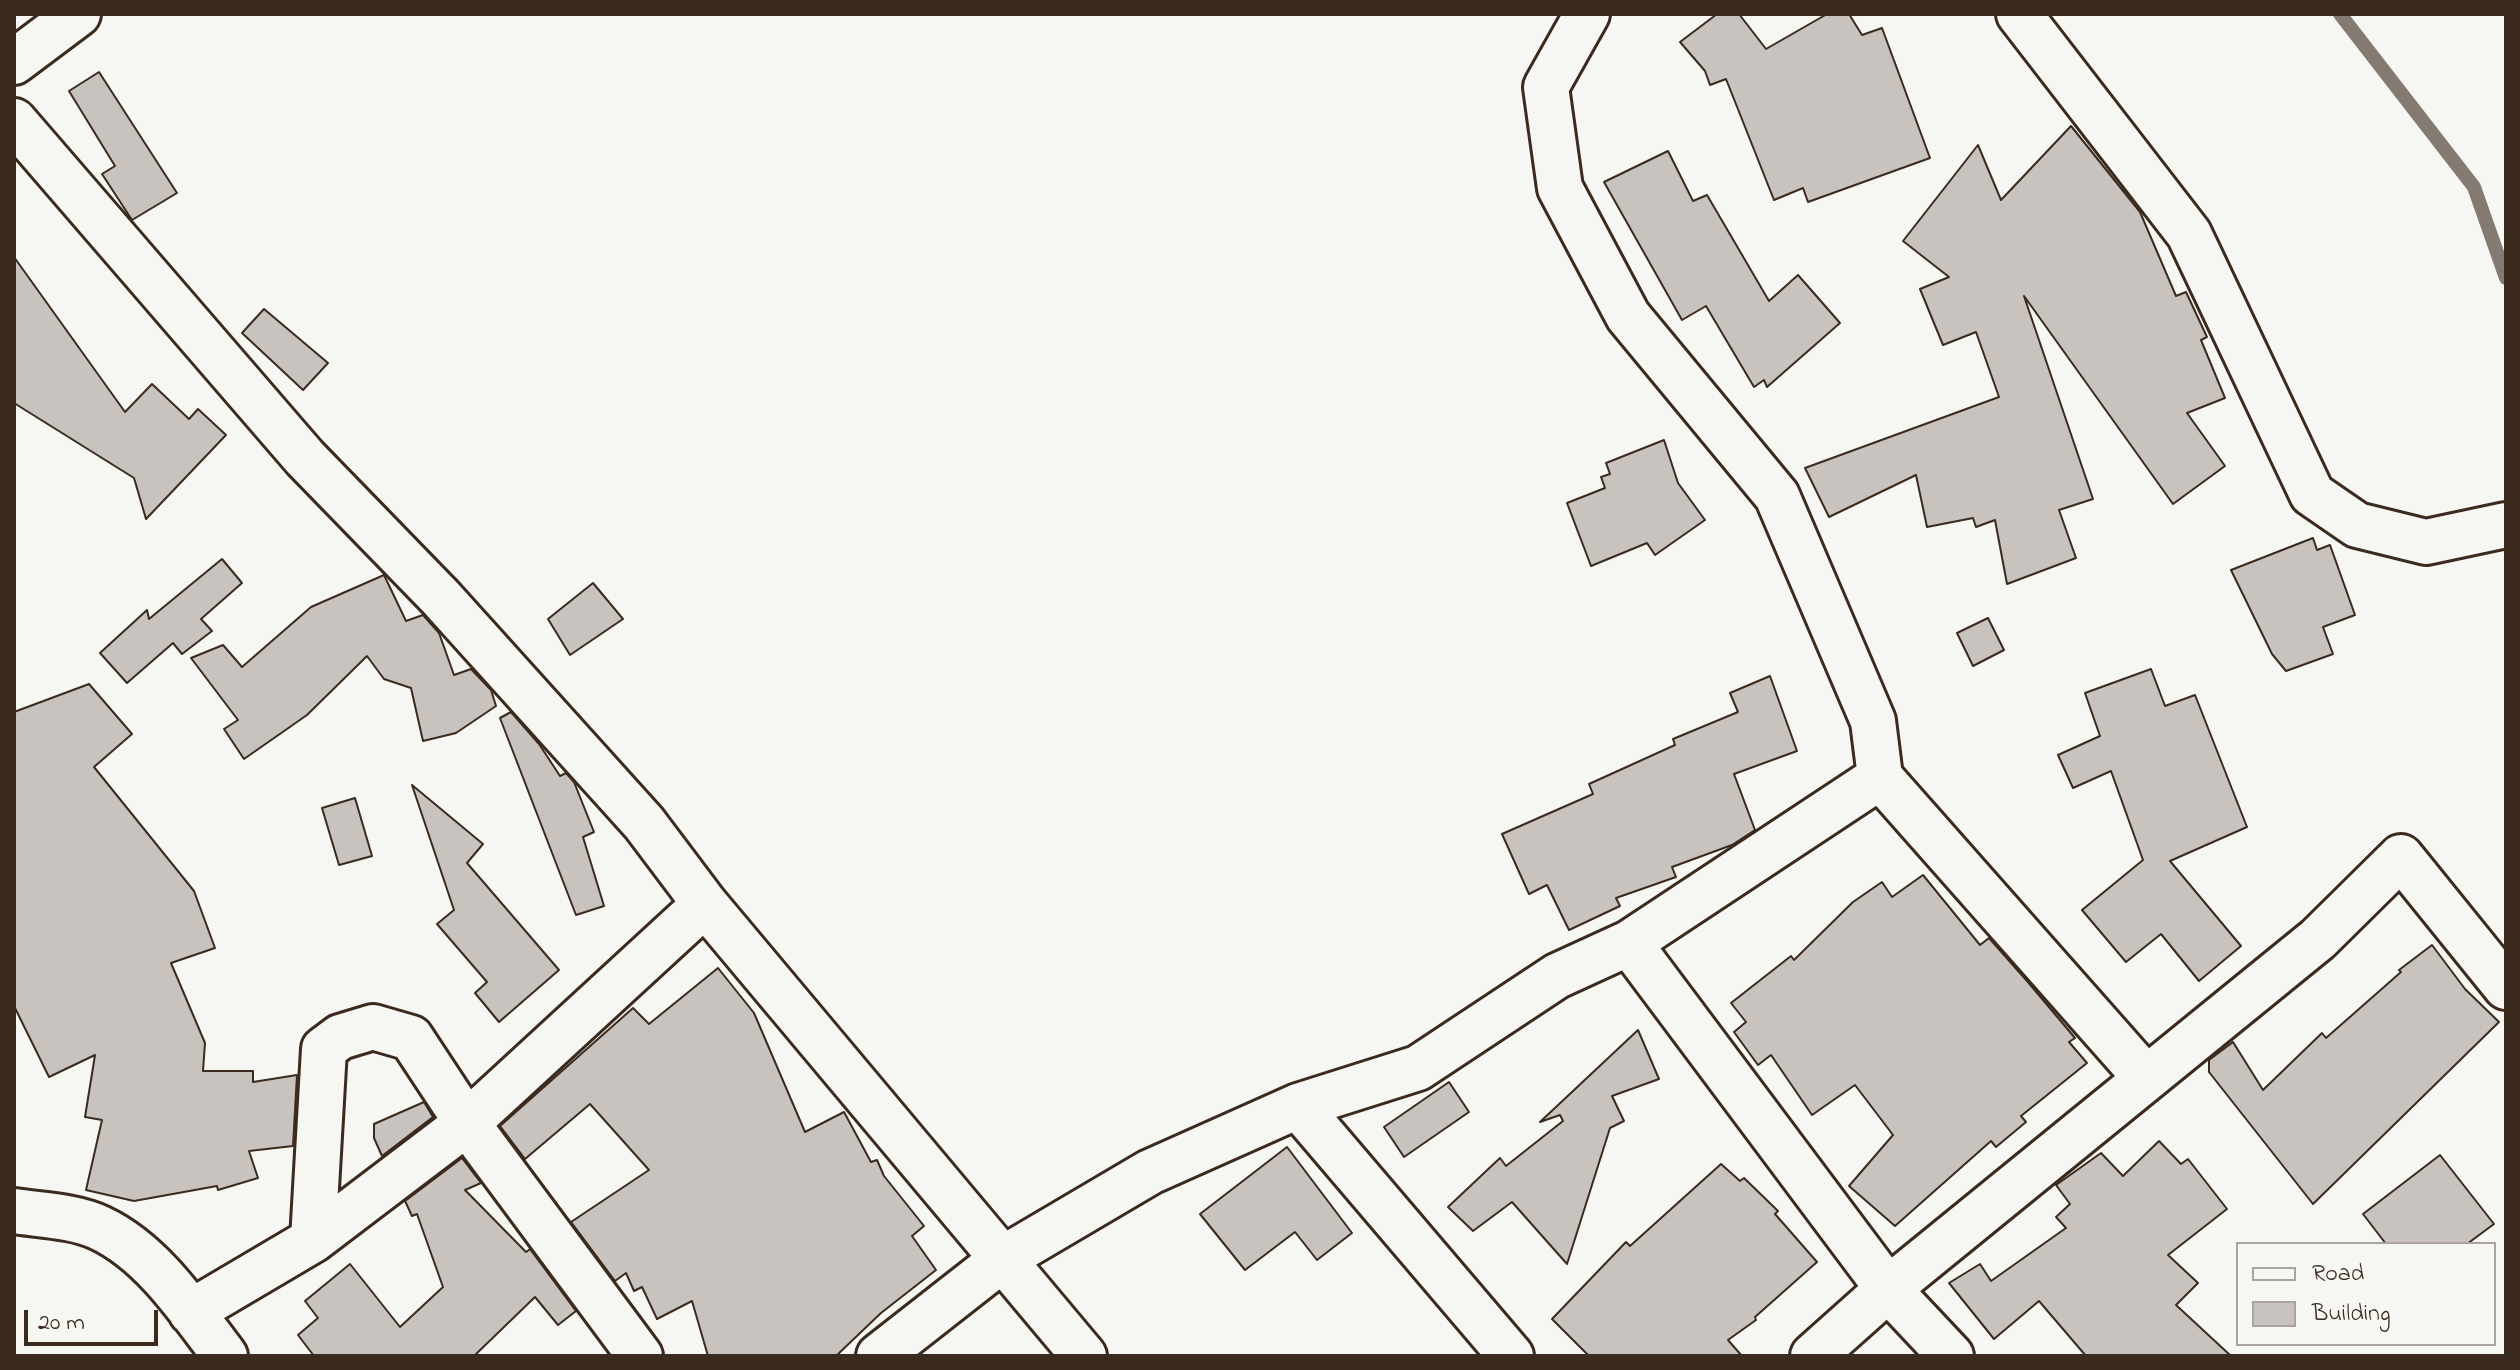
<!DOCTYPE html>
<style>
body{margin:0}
#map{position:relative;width:2520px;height:1370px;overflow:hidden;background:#f6f6f2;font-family:"Indie Flower",sans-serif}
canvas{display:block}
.frame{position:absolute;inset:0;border:16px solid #3b2a1e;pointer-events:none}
.legend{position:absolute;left:2236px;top:1242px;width:260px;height:104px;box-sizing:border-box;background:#f6f6f2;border:2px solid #aba49d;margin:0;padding:10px 14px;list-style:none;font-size:24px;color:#3b2a1e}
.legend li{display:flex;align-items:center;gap:16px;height:40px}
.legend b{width:40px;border:2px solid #aba49d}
.scale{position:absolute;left:24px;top:1310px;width:134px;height:36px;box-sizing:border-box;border:4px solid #3b2a1e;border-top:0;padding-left:10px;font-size:24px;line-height:28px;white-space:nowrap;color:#3b2a1e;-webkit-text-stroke:6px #f6f6f2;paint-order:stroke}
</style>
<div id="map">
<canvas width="2520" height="1370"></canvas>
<div class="frame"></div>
<ul class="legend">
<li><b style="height:10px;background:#f6f6f2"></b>Road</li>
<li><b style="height:22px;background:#c8c3be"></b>Building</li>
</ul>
<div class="scale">20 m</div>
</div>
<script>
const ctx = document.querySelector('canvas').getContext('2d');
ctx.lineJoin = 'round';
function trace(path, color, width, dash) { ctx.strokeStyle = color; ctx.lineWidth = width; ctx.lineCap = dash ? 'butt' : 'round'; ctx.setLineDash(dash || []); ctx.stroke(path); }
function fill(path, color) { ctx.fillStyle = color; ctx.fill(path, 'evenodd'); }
const stream = new Path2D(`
 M2340 14 2474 187 2506 278`);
const building = new Path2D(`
 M1717 14H1739L1766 49 1827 14H1849L1862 35 1882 28 1930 158 1808 202 1803 188 1774 200 1726 79 1710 85 1705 71 1680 42Z
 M99 72 177 193 132 220 102 174 115 166 69 91Z
 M2071 126 2140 212 2176 296 2186 292 2207 337 2201 340 2225 398 2187 413 2225 466 2173 504 2024 296 2093 499 2059 510 2076 558 2007 584 1995 520 1976 527 1973 518 1927 527 1916 475 1829 517 1805 468 1999 397 1976 332 1943 345 1920 289 1949 277 1903 241 1978 145 2001 200Z
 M1668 151 1693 201 1707 195 1769 301 1798 275 1840 323 1767 387 1764 380 1754 387 1706 306 1682 320 1604 182Z
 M14 257 125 412 152 384 189 419 198 409 226 435 146 519 134 478 14 403Z
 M264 309 328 363 303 390 242 333Z
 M1664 440 1678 483 1705 520 1655 555 1647 543 1591 566 1567 503 1605 488 1601 477 1610 474 1606 463Z
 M2313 538 2317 550 2330 545 2355 615 2323 627 2333 654 2286 671 2272 654 2231 570Z
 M222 559 242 583 201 619 212 631 182 654 173 643 127 683 100 653 147 610 149 619Z
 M384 575 406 621 423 615 439 633 454 675 471 669 491 690 496 706 456 733 423 741 411 688 384 679 367 656 307 715 244 759 224 729 238 720 191 658 223 645 242 667 311 607Z
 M593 583 623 619 570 655 548 619Z
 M1988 618 2004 650 1973 666 1957 633Z
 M2151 669 2165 706 2195 695 2247 827 2170 861 2241 946 2199 981 2161 934 2126 962 2082 910 2143 860 2111 771 2073 788 2058 755 2100 736 2085 693Z
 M1770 676 1797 751 1734 774 1755 830 1732 845 1672 867 1676 877 1616 898 1620 906 1569 930 1547 885 1529 894 1502 834 1593 794 1589 784 1675 745 1673 739 1738 712 1730 693Z
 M89 684 132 734 94 767 194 891 215 948 171 963 205 1043 203 1071H253V1082L297 1075 293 1146 249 1151 258 1178 218 1190 217 1186 134 1201 86 1190 102 1120 85 1117 95 1055 49 1077 14 1006V712Z
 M511 712 539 744 560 776 566 773 574 782 594 832 583 837 604 906 576 915 500 718Z
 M412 785 483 844 467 863 559 970 499 1022 475 993 487 982 437 924 454 910Z
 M355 798 372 856 339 865 322 808Z
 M1923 875 1980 945 1989 938 2027 981 2075 1038 2069 1042 2087 1063 2021 1116 2026 1122 1996 1147 1991 1141 1895 1226 1849 1186 1893 1135 1855 1085 1812 1115 1771 1055 1758 1065 1734 1032 1746 1022 1731 1003 1791 956 1794 960 1853 902 1882 882 1892 897Z
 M2432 945 2465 989 2499 1022 2313 1204 2209 1072V1060L2233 1042 2263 1090 2322 1033 2326 1038 2401 972 2399 970Z
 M718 968 754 1013 805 1132 844 1112 871 1162 877 1160 884 1176 924 1226 912 1236 936 1270 881 1313 836 1356H708L692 1301 657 1319 642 1287 634 1291 626 1273 615 1281 571 1222 649 1170 590 1104 525 1159 500 1126 633 1008 649 1024Z
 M1638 1030 1659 1079 1612 1096 1624 1121 1610 1128 1567 1264 1512 1202 1473 1231 1448 1207 1500 1158 1506 1166 1563 1121 1560 1115 1540 1122Z
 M1449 1082 1469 1112 1404 1157 1384 1127Z
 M424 1102 433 1117 382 1156 374 1138V1124Z
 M2159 1141 2181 1164 2188 1159 2227 1209 2168 1255 2198 1283 2176 1305 2231 1356H2086L2039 1301 1994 1339 1949 1283 1980 1264 1991 1281 2066 1228 2056 1217 2070 1204 2056 1185 2101 1153 2123 1176Z
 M1287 1147 1352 1233 1317 1260 1295 1232 1245 1270 1200 1214Z
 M2440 1155 2494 1224 2467 1244H2386L2363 1214Z
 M462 1158 481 1183 465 1190 526 1252 530 1249 576 1311 558 1325 535 1297 474 1356H314L298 1335 318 1318 305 1301 350 1264 400 1327 443 1287 417 1214 412 1216 405 1201Z
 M1721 1164 1740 1181 1744 1178 1778 1211 1775 1214 1817 1262 1755 1317 1756 1320 1728 1340 1742 1356H1589L1552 1319 1626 1242 1630 1246Z`);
const minor = new Path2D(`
 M1587 14 1546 87 1560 188 1628 316 1777 496 1873 721 1880 777 2146 1078
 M2019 14 2189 234 2312 494 2357 525 2426 542 2506 525
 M14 62 78 14
 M14 121 305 458 441 598 644 823 705 904 1084 1356
 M1629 943 1888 1289 1951 1356
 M1298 1106 1511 1356
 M14 1211C41 1215 75 1216 100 1228 153 1253 190 1310 225 1356
 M313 1240 467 1123 640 1356
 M191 1312 313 1240 324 1049 340 1037 373 1027 411 1038 467 1123 705 904
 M879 1356 1004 1258 1150 1172 1298 1106 1418 1068 1557 976 1629 943 1880 777
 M1813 1356 1888 1289 2318 939 2401 857 2506 987`);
trace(stream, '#857a71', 14);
fill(building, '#c8c3be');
trace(building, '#3b2a1e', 2);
trace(minor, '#3b2a1e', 50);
trace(minor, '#f6f6f2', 44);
</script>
